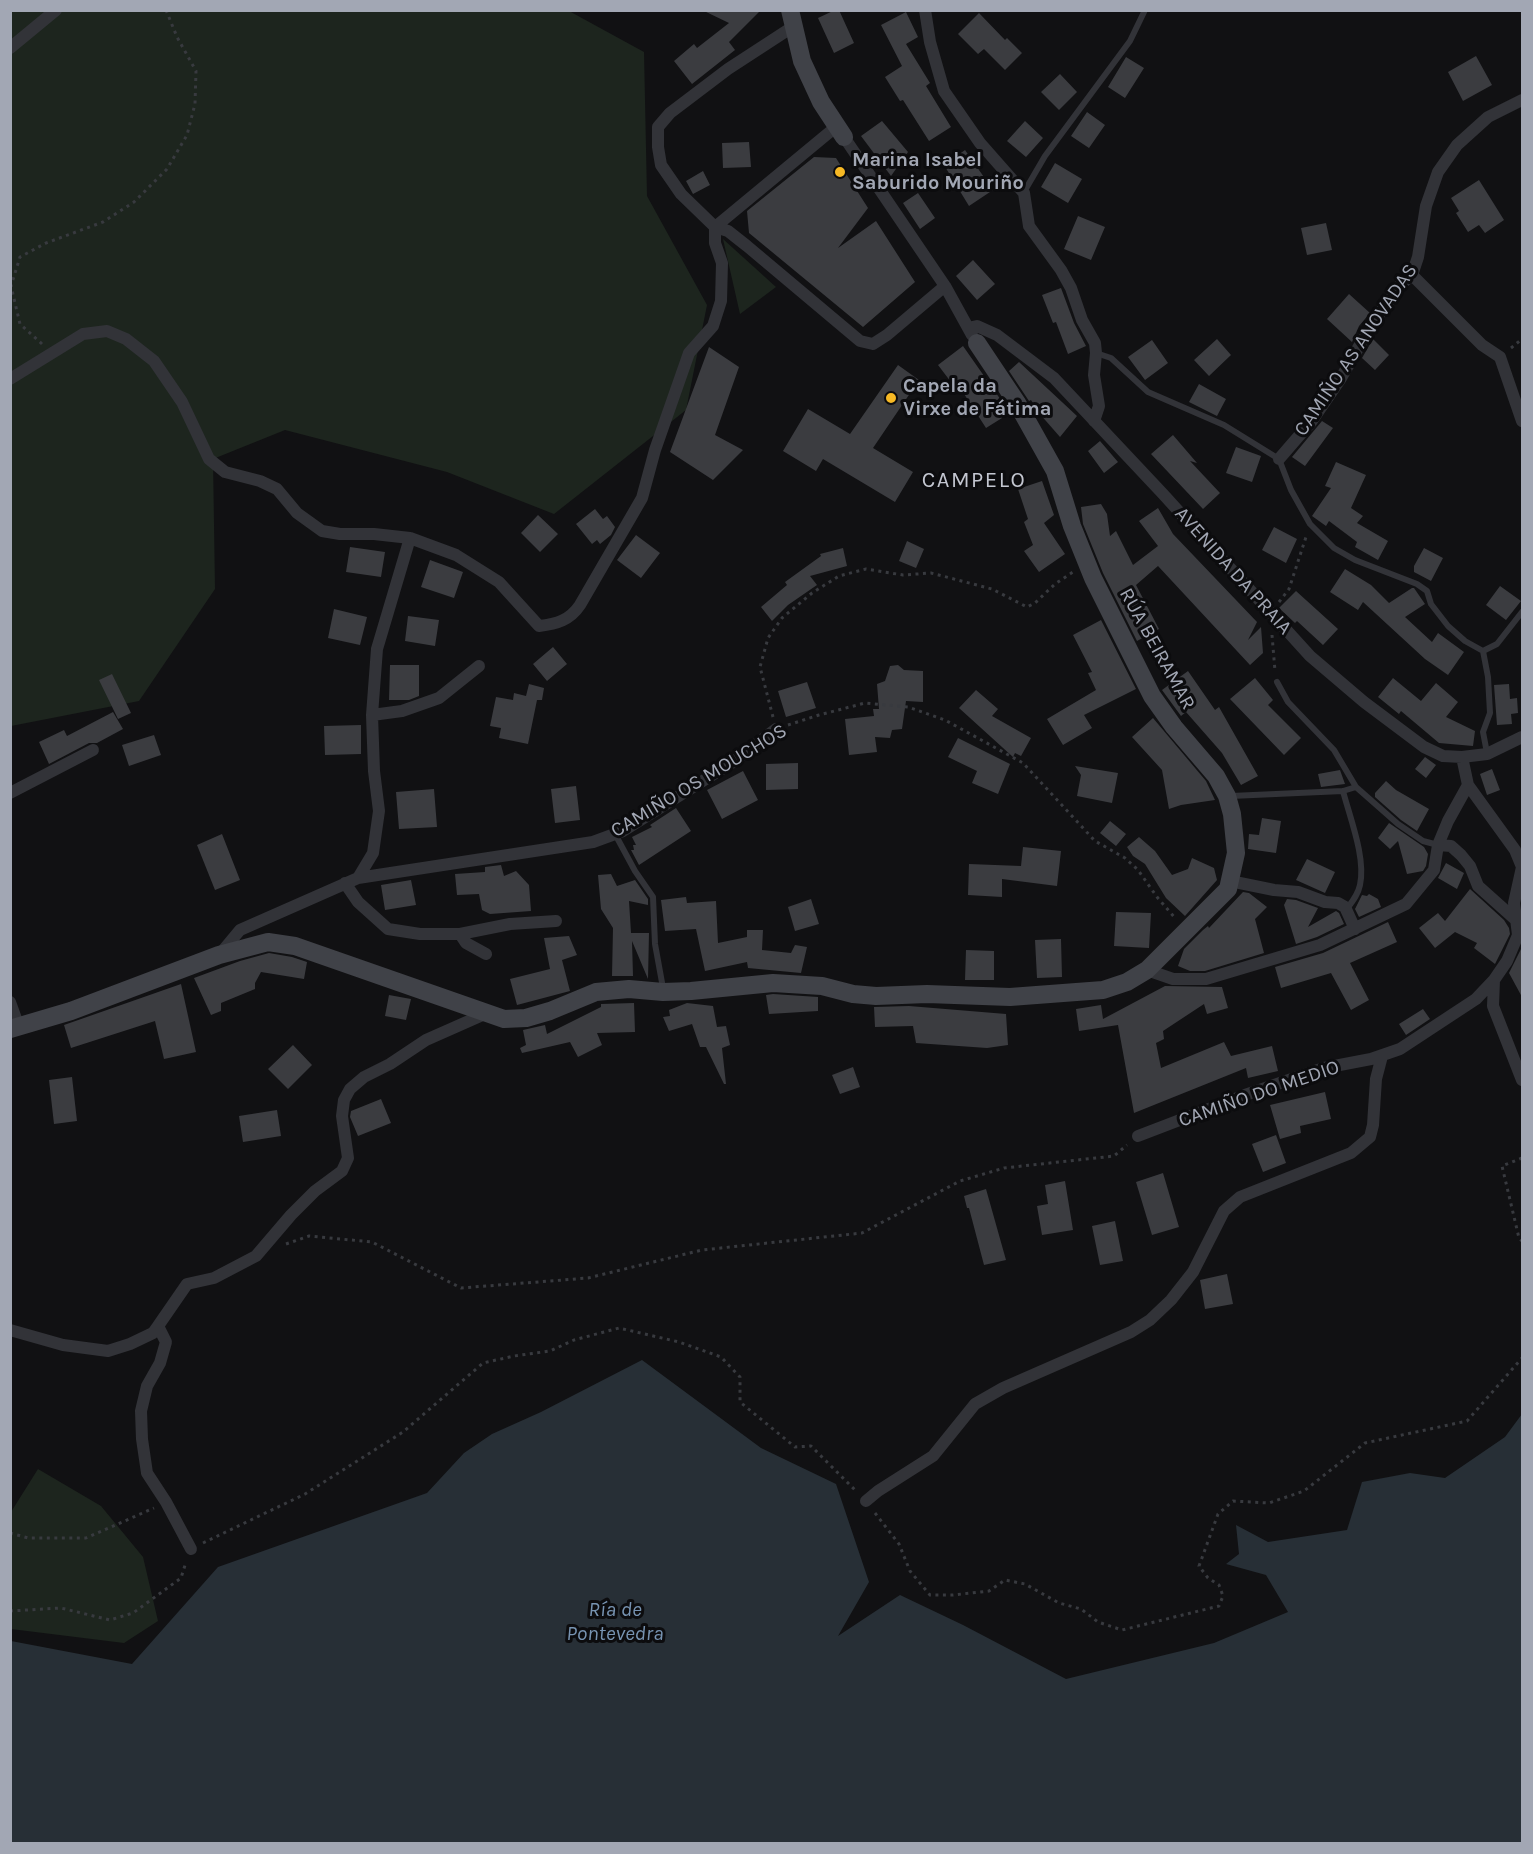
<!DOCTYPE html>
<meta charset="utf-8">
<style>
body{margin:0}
#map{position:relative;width:1533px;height:1854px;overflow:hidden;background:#111113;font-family:Karla,sans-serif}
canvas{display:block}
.frame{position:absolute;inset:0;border:12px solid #a2a7b4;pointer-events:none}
</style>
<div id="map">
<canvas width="1533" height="1854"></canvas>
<div class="frame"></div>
</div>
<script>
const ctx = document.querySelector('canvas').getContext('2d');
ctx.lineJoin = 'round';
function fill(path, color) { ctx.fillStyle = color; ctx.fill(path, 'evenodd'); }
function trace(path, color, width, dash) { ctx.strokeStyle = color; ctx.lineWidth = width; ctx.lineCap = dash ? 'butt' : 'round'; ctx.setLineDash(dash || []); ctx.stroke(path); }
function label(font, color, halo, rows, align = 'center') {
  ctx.font = font + ' Karla,sans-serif'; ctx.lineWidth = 6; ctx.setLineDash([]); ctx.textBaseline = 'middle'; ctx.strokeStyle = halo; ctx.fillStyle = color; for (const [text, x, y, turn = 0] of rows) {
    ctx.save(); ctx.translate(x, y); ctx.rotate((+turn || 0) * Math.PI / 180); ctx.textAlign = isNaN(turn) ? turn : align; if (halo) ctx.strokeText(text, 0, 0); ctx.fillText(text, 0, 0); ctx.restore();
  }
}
const green = new Path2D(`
 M11 11H569L644 52 647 196 707 305 686 410 554 514 447 472 285 430 213 459 215 589 139 701 11 726Z
 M723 239 776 287 740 314Z
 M38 1469 101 1506 143 1557 158 1621 124 1643 11 1629V1512Z`);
const water = new Path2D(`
 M642 1360 761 1448 836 1484 869 1582 838 1636 900 1595 963 1625 1066 1679 1214 1643 1288 1612 1266 1575 1226 1564 1239 1554 1236 1525 1268 1542 1347 1530 1362 1482 1410 1473 1445 1478 1505 1437 1522 1414V1843H11V1641L132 1664 218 1567 427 1493 464 1453 492 1434 541 1412Z`);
const building = new Path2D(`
 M702 10H761L729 42 735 50 692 84 674 61 694 44 697 48 729 23Z
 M835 10H839L854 43 834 53 818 18Z
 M906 12 918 37 906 44 930 83 926 86 951 127 929 141 903 100 900 101 885 77 902 66 881 25Z
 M979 13 1005 40 1007 38 1022 53 1005 70 984 49 978 54 958 34Z
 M1476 56 1492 85 1463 101 1448 72Z
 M1126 57 1144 68 1125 98 1108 87Z
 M1060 74 1077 92 1059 110 1041 92Z
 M1087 112 1105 125 1089 148 1071 136Z
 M882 121 908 152 891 176 861 136Z
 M1025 121 1043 138 1026 157 1007 141Z
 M749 142 751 167 723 168 722 143Z
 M965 150 993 190 969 206 944 165Z
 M814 157 836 158 868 208 838 248 876 221 915 282 863 327 749 233 747 211Z
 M1055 163 1082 179 1068 203 1041 187Z
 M703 171 710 185 693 194 686 181Z
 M1479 180 1504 220 1485 233 1479 225 1468 232 1456 213 1459 211 1451 198Z
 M918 193 935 218 920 229 903 203Z
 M1078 216 1105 227 1091 260 1064 249Z
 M1326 223 1332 250 1307 255 1301 228Z
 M973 260 995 284 977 300 956 276Z
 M1061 288 1074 323 1086 346 1068 354 1056 322 1053 323 1042 295Z
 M1349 294 1370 313 1359 326 1352 342 1327 319Z
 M1217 339 1231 355 1209 376 1194 360Z
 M1373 339 1389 355 1375 370 1362 358Z
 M1152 340 1168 363 1145 380 1128 357Z
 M963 346 1010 413 986 428 957 383 954 386 938 365Z
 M709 347 739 367 715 435 743 450 713 480 670 452Z
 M1019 362 1077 416 1060 437 1039 413 1031 400 1029 401 1009 371Z
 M898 365 919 380 873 448 913 472 895 502 823 459 816 471 783 451 808 409 850 434Z
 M1199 384 1226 399 1217 416 1189 402Z
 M1322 421 1333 428 1305 466 1292 457Z
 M1173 435 1197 463 1190 461 1220 493 1203 509 1151 454Z
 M1100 441 1118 462 1104 473 1088 451Z
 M1236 447 1261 456 1252 482 1226 473Z
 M1336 462 1366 475 1351 508 1363 516 1357 523 1388 541 1378 560 1355 547 1357 542 1329 521 1326 526 1312 516 1331 488 1325 486Z
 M1042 481 1054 515 1044 523 1065 554 1039 572 1024 551 1033 545 1024 522 1028 519 1018 489Z
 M1101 504 1107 514 1110 536 1116 531 1133 565 1158 546 1139 521 1158 508 1173 534 1257 622 1248 640 1261 627 1263 653 1250 665 1158 566 1136 585 1159 629 1137 641 1103 573 1083 524 1081 507Z
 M595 509 603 519 607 516 615 527 611 535 600 544 597 540 592 544 576 524Z
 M538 515 558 534 540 552 521 533Z
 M1274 527 1297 539 1286 563 1262 550Z
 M636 535 660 553 641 578 617 560Z
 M907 541 924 549 916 568 899 561Z
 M350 547 385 552 381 577 346 572Z
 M843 548 847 566 810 576 817 585 788 605 772 621 761 607 787 585 785 582 821 556 820 554Z
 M1424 548 1443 558 1431 581 1414 572V566Z
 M430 560 463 572 454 598 421 587Z
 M1345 569 1371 585 1389 603 1412 588H1414L1425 604 1405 617 1432 642 1438 633 1464 652 1448 675 1425 659 1363 602 1358 610 1330 592Z
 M1500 586 1521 601 1506 620 1486 605Z
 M1296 591 1338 629 1323 645 1297 621 1295 623 1279 608Z
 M334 609 367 617 360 645 328 638Z
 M408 616 439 620 435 646 405 641Z
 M1101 620 1136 689 1084 715 1092 728 1063 745 1047 719 1096 690 1088 673 1092 672 1073 635Z
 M553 647 567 664 547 681 533 664Z
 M390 665H419V696L409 700H389Z
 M898 665 904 670 923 671V702L906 701 902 729 892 730 890 738 875 737 877 752 849 755 845 719 874 716 873 709H879L877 684 885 681 890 666Z
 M1188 671 1215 710 1219 707 1258 776 1241 785 1222 753 1186 712 1181 716 1162 690Z
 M112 674 131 713 118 719 99 680Z
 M1255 678 1273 700 1268 705 1301 738 1284 755 1230 699Z
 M1393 678 1421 701 1436 683 1458 702 1446 717 1475 731 1473 746 1439 743 1401 711 1399 714 1378 697Z
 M807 682 816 708 786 717 778 691Z
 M529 684 544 688 542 700H537L528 744 499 738 501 728 490 726 496 697 513 700 514 693 526 696Z
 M1509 684 1510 699 1517 698 1518 713 1511 714 1512 724 1497 725 1494 685Z
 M976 690 998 709 992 716 1031 738 1021 756 1015 753 1013 757 959 708Z
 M113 712 123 729 97 743H89L49 764 39 742 64 730 67 736Z
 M1153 718 1206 781 1215 800 1181 805 1169 809 1162 770 1132 737Z
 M361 725V754L325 755 324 726Z
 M154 735 161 755 129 766 122 745Z
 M958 738 1010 764 998 794 972 783 977 771 948 757Z
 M1425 757 1436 765 1426 778 1415 769Z
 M798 763V789L766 790V764Z
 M1075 766 1118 773 1112 803 1077 796 1081 775Z
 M1492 769 1500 790 1487 795 1480 774Z
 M1340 770 1345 784 1321 787 1318 774Z
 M743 771 758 800 722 819 707 790Z
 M1386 781 1396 790 1429 809 1417 831 1401 820 1375 797V793Z
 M576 786 580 820 555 823 551 789Z
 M434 789 437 827 399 829 396 792Z
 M676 808 691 831 639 865 631 850H634L633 845H636L632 837 652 827 650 825Z
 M1262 818 1281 821 1276 853 1248 849 1249 834 1259 835Z
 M1110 821 1126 834 1116 846 1100 833Z
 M1389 823 1424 847 1428 854 1426 866 1423 871 1407 874 1398 841 1390 849 1378 838Z
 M222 834 240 880 215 890 197 845Z
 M1139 837 1155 851 1172 875 1188 869 1192 858 1214 868 1217 880 1185 916 1166 898 1145 864 1133 856 1127 847Z
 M1023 847 1061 851 1057 886 1002 879V897L968 895 969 864 1021 866Z
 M1307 859 1335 872 1325 893 1296 880Z
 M1446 863 1464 873 1457 889 1438 878Z
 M501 865 504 876 516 871 529 885 531 911 490 914 482 910 479 894 457 895 455 874 485 872V867Z
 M611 874 617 886 635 880 648 899V905L629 901 631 933H649L648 979 632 941 633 976H612L613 928 601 909 598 875Z
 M411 880 416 905 385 910 381 885Z
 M1470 889 1504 920 1509 928 1510 934 1495 964 1474 948 1477 943 1455 932 1435 948 1419 928 1438 913 1445 921Z
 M1243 892 1249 893 1267 907 1255 919 1264 953 1205 971H1190L1178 966 1184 949 1203 930 1208 926 1209 928Z
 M1369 894 1378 899 1381 907 1359 917 1355 909 1362 895 1367 896Z
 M686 897 687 903 716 901 718 943 747 937V930H763L762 950 791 953 795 945 807 947 801 973 748 968 747 962 705 971 696 929 665 931 661 900Z
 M811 899 819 924 795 931 788 907Z
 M1287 899 1296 900 1318 908 1308 927 1336 911 1339 913 1344 924 1317 937 1296 944 1284 905Z
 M1116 912 1151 913 1149 948 1114 946Z
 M1388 922 1397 942 1350 963 1369 1000 1351 1010 1331 973 1281 988 1275 967 1323 953Z
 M569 936 577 955 562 960 570 991 517 1005 510 979 550 969 544 938Z
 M1061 939 1062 977 1037 978 1035 940Z
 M1522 947V997L1509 973Z
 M966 950 994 951V980H965Z
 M269 953 292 957 307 962 304 979 261 972 255 983V989L221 1003V1011L211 1015 194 978 240 961Z
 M181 984 196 1052 164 1059 155 1021 71 1048 64 1025Z
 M1165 986 1222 987 1228 1008 1207 1014 1204 1004 1163 1031 1164 1039 1156 1043 1161 1068 1224 1042 1231 1056 1272 1046 1278 1071 1248 1078 1246 1068 1134 1113 1118 1025 1079 1031 1076 1009 1101 1005 1103 1019Z
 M773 994 818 997V1011L769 1014 766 995Z
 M389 995 411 999 406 1020 385 1016Z
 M634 1003 635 1032 597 1033 602 1045 578 1057 570 1042 522 1053 520 1048 526 1045 523 1030 545 1025 547 1034 601 1007V1004Z
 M687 1003 713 1006 717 1027 726 1026 730 1045 722 1048 726 1084H724L706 1047H700L692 1024 669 1031 663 1017 670 1016 669 1010Z
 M909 1006 1006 1014 1008 1045 987 1048 916 1043 913 1026 875 1027 874 1007Z
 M1423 1009 1430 1019 1406 1035 1399 1024Z
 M293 1045 312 1065 288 1089 268 1069Z
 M853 1067 860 1087 840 1094 832 1075Z
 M72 1077 77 1121 54 1124 49 1080Z
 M1325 1092 1331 1119 1300 1126 1301 1133 1280 1139 1270 1105Z
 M381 1099 391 1123 358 1136 350 1117 351 1111Z
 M277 1110 281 1136 243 1142 239 1116Z
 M1276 1135 1286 1163 1263 1172 1252 1144Z
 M1163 1173 1179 1227 1152 1235 1136 1182Z
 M1065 1181 1073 1230 1042 1235 1037 1206 1048 1204 1045 1185Z
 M986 1189 1006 1260 984 1265 969 1208H967L964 1196Z
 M1115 1221 1123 1261 1100 1265 1092 1226Z
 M1227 1274 1233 1304 1205 1309 1200 1280Z`);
const path = new Path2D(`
 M42 344 20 324 11 286 20 257 46 243 103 222 134 202 167 169 187 135 195 104 196 71 177 37 166 10
 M1511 348 1522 339
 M1279 602 1289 589 1306 537
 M1272 635 1275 671
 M773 717 760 667 768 638 782 618 812 593 839 576 866 569 903 575 931 573 992 589 1027 607 1035 603 1055 584 1073 572
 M788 725 819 715 865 703 908 707 945 720 1023 763 1095 841 1125 858 1138 870 1157 897 1175 918
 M1522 1158 1502 1166 1519 1238 1522 1241
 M286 1244 309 1236 372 1242 461 1288 588 1278 702 1250 862 1233 960 1181 1004 1168 1114 1156 1127 1145
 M875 1513 899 1544 910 1571 930 1595H953L989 1591 1005 1580 1025 1584 1059 1603 1081 1609 1098 1622 1122 1630 1219 1606 1223 1596 1219 1585 1208 1578 1199 1566 1218 1514 1233 1501 1269 1503 1304 1491 1365 1443 1467 1421 1522 1358
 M10 1533 28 1538H86L154 1508
 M203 1543 305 1494 403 1432 483 1363 514 1356 550 1351 574 1340 619 1328 679 1342 721 1357 740 1377V1402L795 1447 811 1446 857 1492
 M10 1611 61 1608 110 1620 133 1613 181 1578 186 1562`);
const lane = new Path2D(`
 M1024 192 1045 156 1130 41 1145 10
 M1096 353 1111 358 1148 392 1224 425 1279 459 1291 490 1310 524 1334 548 1355 560 1417 584 1427 591 1431 604 1448 626 1465 641 1483 651 1488 677 1490 713 1483 732 1487 753
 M1483 651 1497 644 1522 612
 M1277 682 1288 702 1334 750 1356 787 1398 824 1423 841 1438 845
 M1343 791C1350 818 1366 858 1360 885 1358 895 1352 902 1346 910
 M1231 796 1343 791 1356 787
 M615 834 635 871 653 897 655 944 663 988`);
const street = new Path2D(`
 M925 10 930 42 944 91 980 143 1024 193 1029 226 1061 270 1071 288 1082 320 1095 343 1096 353 1094 375 1099 406 1094 421
 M794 26 728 69 670 113 658 127V147L661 165 681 194 715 227 728 231 747 246 860 341 873 344 887 335 945 286
 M10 48 56 10
 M844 137 945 286 972 335
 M715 227 837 126
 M1412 275 1482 345 1500 357 1522 421
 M968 328 977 326 997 335 1054 378 1163 494 1310 656 1364 702 1424 747 1443 756 1462 757 1487 754 1522 737
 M10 379 83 334 107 331 126 339 154 361 182 402 209 459 225 472 260 481 277 489 297 513 322 531 340 534H374L410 538 456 555 499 582 539 626C557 624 570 620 580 605L642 498 655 450 689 353 713 326 721 301 722 263 715 243V227
 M1279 459 1311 422 1341 378 1370 327 1401 284 1412 275 1418 257 1426 206 1438 172 1457 145 1488 117 1522 100
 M372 715 402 711 439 698 479 666
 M10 793 93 750
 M1438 845 1451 846 1461 855 1470 866 1478 886 1516 920
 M358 878 373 853 379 811 374 771 372 715 377 649 410 538
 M1230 881 1274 890 1298 892 1325 902 1338 903 1345 907 1355 929
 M345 883 358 902 388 929 420 934H460L510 924 556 921
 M460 934 466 943 486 954
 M220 954 240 930 358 878 593 842 623 831 733 762 776 729
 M1147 970 1173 979H1206L1320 945 1406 904 1434 870 1438 845 1448 821 1468 785 1462 757
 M1494 980 1493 1006 1522 1080
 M10 1002 19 1027
 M1138 1136 1245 1095 1324 1068 1371 1059 1400 1049 1476 999 1494 980 1507 961 1518 935 1514 903 1522 867 1515 850 1468 785
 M10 1330 63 1345 108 1351 130 1344 153 1333 158 1326
 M866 1501 878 1491 933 1456 975 1404 1003 1388 1131 1332 1150 1320 1171 1300 1193 1272 1224 1211 1240 1197 1351 1153 1370 1137 1373 1125 1376 1079 1382 1056
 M191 1549 166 1502 147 1473 142 1439 141 1411 147 1386 160 1363 166 1342 158 1326 187 1284 214 1278 256 1256 291 1215 315 1191 342 1171 348 1158 342 1116 344 1100 350 1089 364 1077 390 1064 426 1040 487 1013`);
const secondary = new Path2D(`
 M790 10 802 61 821 102 844 137
 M10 1029 71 1011 219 955 268 942 295 946 504 1019 526 1018 550 1011 596 992 629 989 663 992 691 991 773 983 822 986 853 994 876 996 927 994 1010 997 1103 990 1127 982 1147 970 1228 889 1236 853 1232 814 1227 796 1216 776 1174 727 1152 696 1093 578 1072 526 1055 471 1017 403 977 343`);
const markers = [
 [840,172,6,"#f7b925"],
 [891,398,6,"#f7b925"]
];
const poiNames = [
 ["Marina Isabel",852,160],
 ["Saburido Mouriño",852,183],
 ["Capela da",903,386],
 ["Virxe de Fátima",903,409]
];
const streetNames = [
 ["CAMIÑO AS ANOVADAS",1356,350,-56],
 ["AVENIDA DA PRAIA",1233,571,48],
 ["RÚA BEIRAMAR",1157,649,61],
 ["CAMIÑO OS MOUCHOS",699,781,-31],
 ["CAMIÑO DO MEDIO",1259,1094,-19]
];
const waterNames = [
 ["Ría de",615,1610],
 ["Pontevedra",615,1634]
];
const quarterNames = [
 ["CAMPELO",974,481]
];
fill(green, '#1d251e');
fill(water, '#272f36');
fill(building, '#3b3c40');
trace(path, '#383a3f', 3, [3, 4.5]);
trace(lane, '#323338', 6);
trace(street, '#323338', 12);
trace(secondary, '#404248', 18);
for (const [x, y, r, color] of markers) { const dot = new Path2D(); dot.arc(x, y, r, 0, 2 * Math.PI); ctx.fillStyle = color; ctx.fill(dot); trace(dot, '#0c0c0e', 2); }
label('bold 20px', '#a2a7b4', '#0c0c0e', poiNames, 'left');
label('20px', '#a2a7b4', '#0c0c0e', streetNames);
label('italic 21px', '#7793b1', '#0c0c0e', waterNames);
ctx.letterSpacing = '1.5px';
label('22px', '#c3c6d0', '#0c0c0e', quarterNames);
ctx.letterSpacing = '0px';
</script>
